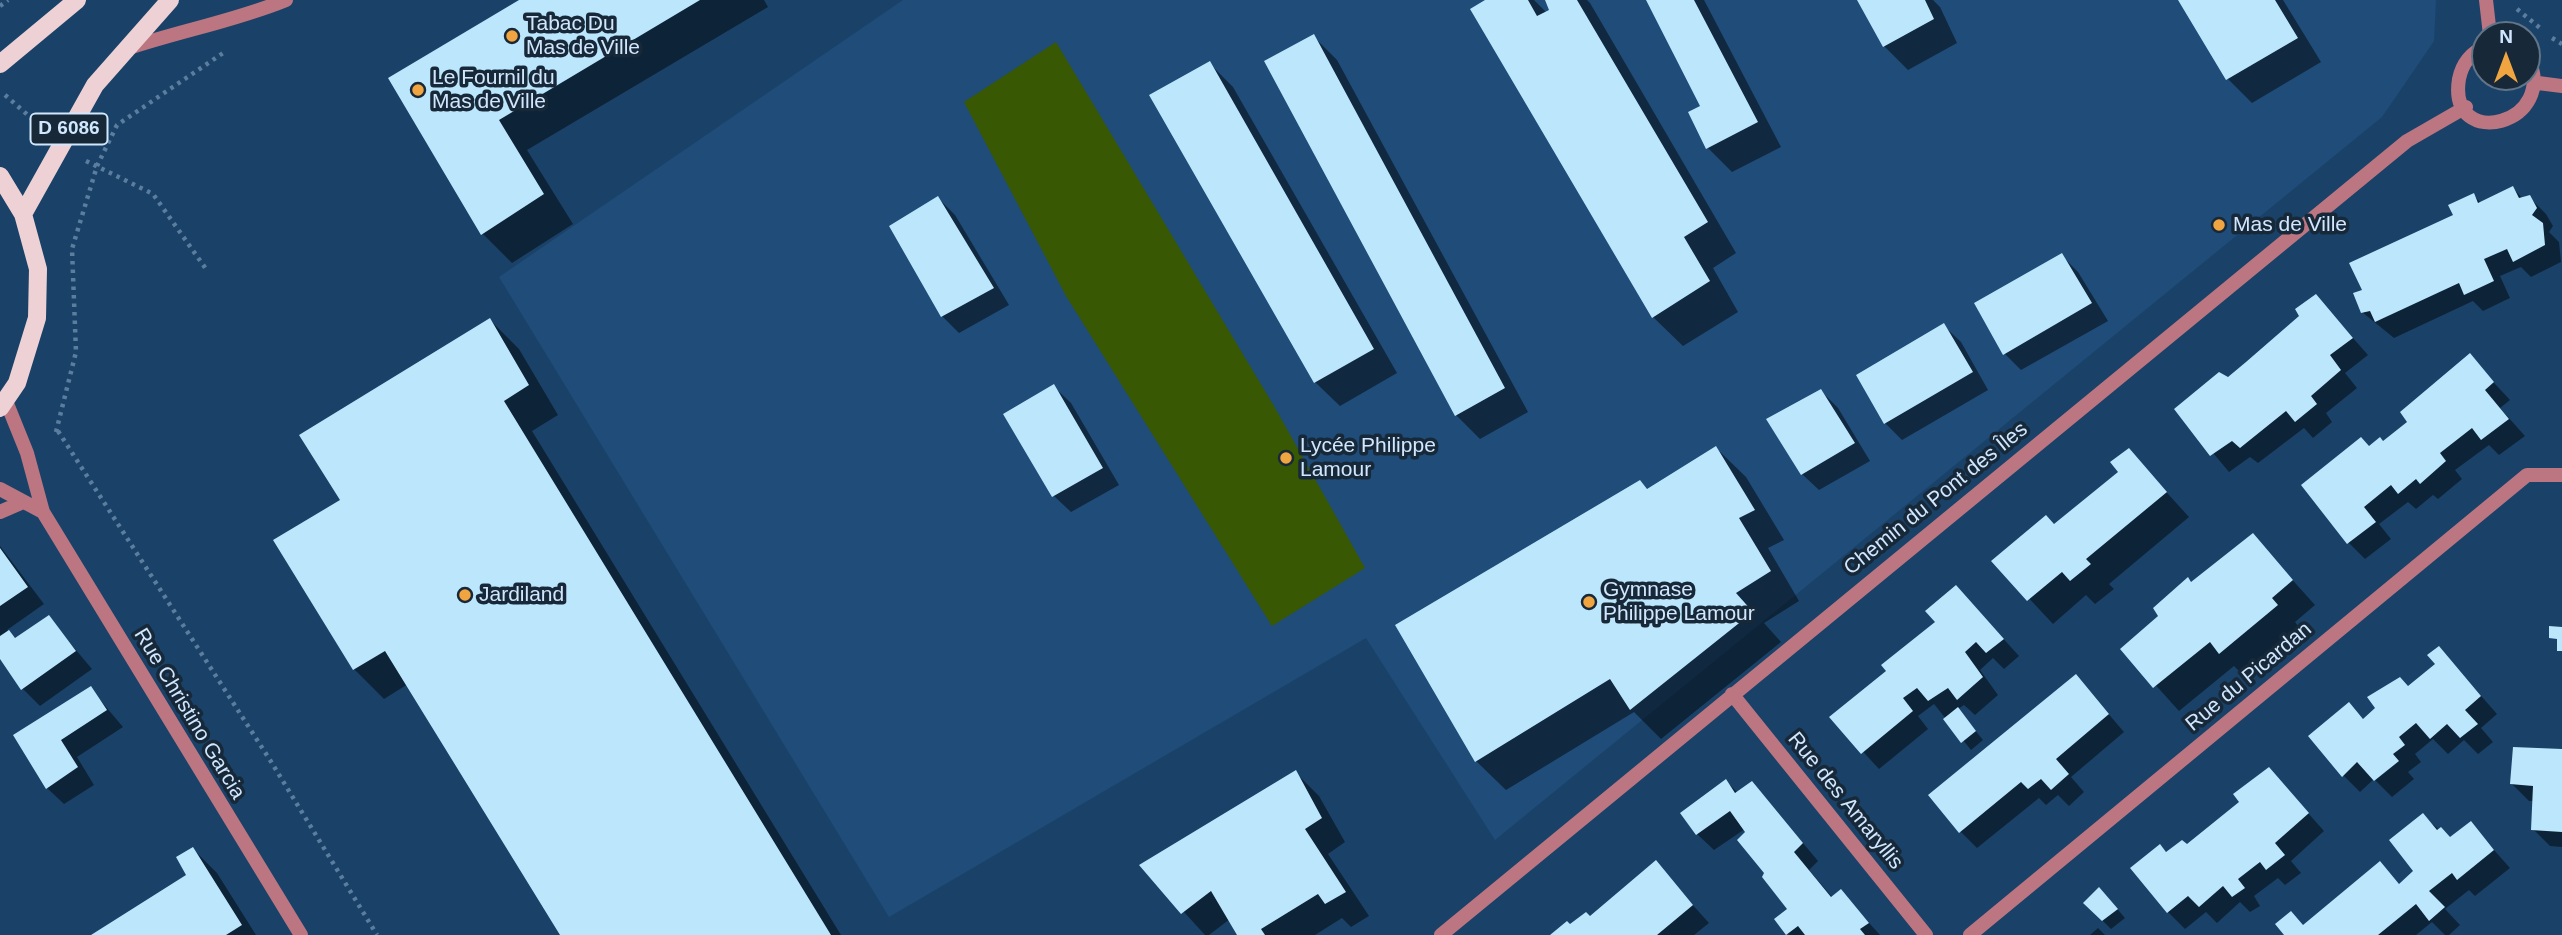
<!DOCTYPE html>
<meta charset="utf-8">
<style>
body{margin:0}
#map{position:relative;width:2562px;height:935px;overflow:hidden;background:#1a4268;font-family:Helvetica,sans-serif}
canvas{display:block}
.north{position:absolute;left:2471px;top:21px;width:70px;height:70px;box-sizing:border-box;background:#172839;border:2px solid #617488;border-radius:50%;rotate:0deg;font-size:19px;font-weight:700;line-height:28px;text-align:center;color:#d1e7fe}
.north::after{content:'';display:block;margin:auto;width:24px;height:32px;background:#f1a540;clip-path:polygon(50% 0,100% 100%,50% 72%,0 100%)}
</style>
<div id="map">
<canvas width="2562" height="935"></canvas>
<div class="north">N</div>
</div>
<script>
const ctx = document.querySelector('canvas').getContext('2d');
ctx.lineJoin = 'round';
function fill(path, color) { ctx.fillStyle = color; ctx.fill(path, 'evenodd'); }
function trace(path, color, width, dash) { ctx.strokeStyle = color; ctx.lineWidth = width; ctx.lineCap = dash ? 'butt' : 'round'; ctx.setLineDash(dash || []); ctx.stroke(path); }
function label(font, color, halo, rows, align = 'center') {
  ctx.font = font + ' Helvetica,sans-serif'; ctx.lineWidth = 7; ctx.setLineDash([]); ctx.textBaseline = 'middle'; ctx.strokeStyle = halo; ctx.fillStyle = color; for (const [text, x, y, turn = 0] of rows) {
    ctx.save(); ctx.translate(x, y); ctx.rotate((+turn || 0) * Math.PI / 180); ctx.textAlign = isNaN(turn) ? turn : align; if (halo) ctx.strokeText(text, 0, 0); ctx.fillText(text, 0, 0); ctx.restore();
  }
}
const built = new Path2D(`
 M903 0H2436L2434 41 2382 117 1495 840 1366 638 889 917 499 277Z`);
const green = new Path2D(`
 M1056 42 1274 406 1365 568 1272 626 1066 296 964 102Z`);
const shadow = new Path2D(`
 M522 0H764L768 7 527 150 573 224 512 263 482 233 390 79Z
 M1488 0H1534L1547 13 1551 11 1546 0H1587L1590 3 1736 253 1713 268 1738 312 1683 346 1653 317Z
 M1648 0H1704L1781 147 1732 172 1708 148 1703 107Z
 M1859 0H1933L1940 7 1957 43 1908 70 1884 46Z
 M2180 0H2283L2321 62 2252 103 2228 79Z
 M1313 36 1337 60 1528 412 1480 439 1456 415Z
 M1209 63 1233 87 1397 373 1340 406 1315 382Z
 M2513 188 2523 199 2529 197 2546 214 2553 226 2549 232 2559 242 2561 262 2531 277 2521 267 2500 276 2510 298 2483 311 2473 301 2394 338 2362 312 2364 291 2455 215 2473 195 2481 203Z
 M938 198 955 215 1009 305 959 333 942 316Z
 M2061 255 2078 272 2108 321 2021 370 2005 354Z
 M2316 296 2368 355 2345 373 2357 388 2326 413 2332 422 2313 438 2304 428 2258 463 2250 457 2229 472 2177 410 2228 379 2302 317Z
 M490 320 519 349 558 415 532 431 841 935H562L408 684 384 699 354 669 343 501Z
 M1944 326 1961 342 1988 390 1902 440 1885 423Z
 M2469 356 2510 400 2500 408 2525 436 2499 455 2489 445 2455 470 2462 479 2438 499 2433 495 2416 509 2408 502 2379 524 2391 539 2365 559 2348 542 2369 448 2383 443 2409 422Z
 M1054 387 1071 403 1119 485 1071 512 1054 496Z
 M1821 391 1838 408 1870 461 1819 490 1802 474Z
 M1716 448 1746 477 1784 540 1768 548 1799 601 1764 623 1781 642 1661 739 1634 712 1506 790 1476 761 1648 490Z
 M2128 450 2189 517 2109 584 2114 589 2095 604 2086 595 2053 624 1994 561 2054 525 2121 473Z
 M2252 535 2315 605 2295 622 2301 630 2244 676 2234 666 2179 711 2123 649 2192 584Z
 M0 546 44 604 7 630 16 639 48 617 92 669 40 706 23 689 0 656Z
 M1973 605 2019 656 2004 669 1993 658 1980 670 1998 695 1975 715 1964 705 1958 709 1983 740 1971 750 1934 704 1918 716 1928 729 1879 769 1831 717Z
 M2439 648 2497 714 2481 728 2493 742 2478 754 2464 740 2448 754 2433 739 2415 754 2421 762 2408 772 2414 779 2392 797 2374 779 2360 792 2343 775 2349 704 2364 720 2437 665Z
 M2076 676 2124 732 2071 777 2084 792 2069 806 2058 795 2046 805 2039 798 1977 848 1960 831Z
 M90 688 123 727 77 757 94 785 64 804 47 788 15 736Z
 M2562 751V847L2550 846 2533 829 2534 801H2529L2512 784Z
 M2269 769 2324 831 2291 861 2301 873 2285 885 2278 878 2254 896 2260 906 2250 912 2240 902 2217 923 2206 912 2185 929 2168 912 2160 846 2167 853 2187 846 2241 802Z
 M1295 772 1319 796 1345 842 1328 854 1369 916 1351 927 1342 918 1315 935H1239L1230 919 1209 935H1205L1141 865Z
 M1726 781 1738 793 1751 784 1768 801 1818 861 1809 870 1833 898 1841 892 1880 935H1789L1776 919 1789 910 1766 873 1745 829 1714 850 1697 834Z
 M2423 816 2450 839 2470 823 2510 868 2475 896 2469 890 2445 909 2460 925 2449 935H2445L2432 922 2416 935H2287L2304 926 2379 863 2400 885 2415 871Z
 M193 849 217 873 256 935H95L189 876Z
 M1655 863 1709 923 1694 935H1553L1590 919Z
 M2107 897 2125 918 2111 929 2085 903Z
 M2098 928 2105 935H2090Z`);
const building = new Path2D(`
 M519 0H700L499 120 544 194 481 235 388 78Z
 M1485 0H1528L1537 16 1549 10 1545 0H1577L1708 222 1684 237 1710 281 1652 318 1470 9Z
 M1646 0H1694L1758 122 1706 149 1688 112 1700 106Z
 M1857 0H1925L1934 19 1883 47Z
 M2178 0H2275L2298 38 2226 80Z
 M1314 34 1505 388 1455 416 1264 61Z
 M1210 61 1374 349 1314 383 1149 95Z
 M2513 186 2519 198 2530 195 2537 208 2532 215 2543 223 2545 245 2513 262 2507 249 2484 259 2494 281 2464 295 2459 283 2375 322 2370 311 2361 313 2353 293 2362 290 2349 263 2453 215 2448 205 2474 193 2478 203Z
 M938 196 994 288 941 317 889 226Z
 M2062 253 2092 303 2003 355 1974 303Z
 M2316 294 2353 338 2330 355 2341 370 2311 396 2317 404 2295 422 2286 411 2240 448 2232 441 2210 456 2174 409 2219 372 2228 377 2246 362 2299 316 2295 309Z
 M490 318 529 385 504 401 831 935H560L385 651 353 670 273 540 340 500 299 435Z
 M1944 323 1973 372 1884 424 1856 375Z
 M2470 353 2494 382 2485 390 2509 419 2481 440 2472 428 2440 453 2446 461 2420 484 2416 479 2398 494 2391 485 2364 507 2376 522 2347 544 2301 485 2361 437 2369 446 2380 437 2383 441 2407 422 2400 412Z
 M1054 384 1103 468 1052 497 1003 414Z
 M1821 389 1855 443 1801 475 1766 419Z
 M1716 446 1755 510 1739 518 1771 571 1736 593 1753 612 1630 710 1610 679 1475 762 1395 625 1640 480 1647 489Z
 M2129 448 2167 492 2086 559 2091 564 2070 581 2062 572 2027 601 1991 561 2046 515 2054 524 2118 472 2110 462Z
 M2253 533 2293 580 2272 598 2278 605 2219 654 2210 642 2153 688 2120 649 2158 616 2153 608 2188 577 2191 582Z
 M0 548 28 587 0 606Z
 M1956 585 2004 639 1986 653 1976 642 1965 652 1983 677 1957 700 1948 688 1928 701 1917 688 1903 698 1913 711 1861 754 1829 717 1886 671 1881 665 1935 622 1925 611Z
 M49 615 76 651 21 690 0 659V636L9 630 15 638Z
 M2549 626 2562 627V651H2557V639L2549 638Z
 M2439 646 2481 696 2465 710 2478 724 2460 738 2447 724 2430 739 2416 723 2399 737 2405 745 2393 754 2399 761 2374 781 2357 762 2342 777 2308 736 2349 702 2363 719 2375 708 2367 697 2400 677 2408 686 2435 664 2427 655Z
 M2076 674 2109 714 2056 759 2069 774 2051 790 2041 779 2028 789 2021 782 1959 833 1928 795Z
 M91 686 107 710 61 740 78 767 46 789 13 735Z
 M1958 707 1976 731 1961 743 1943 719Z
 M2513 747 2562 749V832L2531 830 2533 786 2510 784Z
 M2269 767 2309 813 2275 843 2285 855 2266 870 2260 862 2238 879 2245 888 2232 897 2223 886 2199 907 2188 896 2167 913 2130 868 2160 844 2166 852 2182 840 2187 844 2239 802 2233 794Z
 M1296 770 1322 818 1305 829 1346 892 1325 904 1318 894 1261 929 1265 935H1237L1211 891 1181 914 1139 865Z
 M1726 779 1735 793 1752 781 1803 843 1794 852 1831 897 1841 889 1869 923 1860 929 1865 935H1805L1798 926 1786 935 1774 919 1787 909 1762 877 1764 873 1737 840 1745 832 1730 811 1696 835 1680 813Z
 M2423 813 2437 830 2441 827 2450 837 2471 821 2494 850 2457 880 2452 873 2429 891 2445 907 2429 921 2416 904 2378 935H2284L2275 924 2291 911 2303 925 2380 861 2399 884 2413 871 2389 840Z
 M193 847 242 925 226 935H91L186 875 176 857Z
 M1656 860 1693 905 1657 935H1550L1567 921 1570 924 1586 912 1590 916Z
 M2099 887 2118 909 2102 921 2083 903Z`);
const path = new Path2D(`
 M0 6 8 0
 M2517 9 2540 28
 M2552 38 2562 44
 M5 95 38 124
 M86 161 153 194 206 269
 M58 431 270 760 377 935
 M56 432 76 352 72 249 97 166 117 125 223 53`);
const minor = new Path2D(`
 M2486 0 2490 35
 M2485 47C2471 52 2462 64 2459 79 2447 153 2562 124 2527 56
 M126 49C179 31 235 21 286 0
 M2538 83 2562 86
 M6 401 27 453 43 512 301 935
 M0 489 43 512
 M0 512 23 502
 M1732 694 1926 935
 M1441 935 2407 141 2466 107
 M1970 935 2527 475H2562`);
const primary = new Path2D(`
 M0 64 77 0
 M0 176 23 214 38 269 37 318 17 383 0 408
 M23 214 95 85 170 0`);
const markers = [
 [512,36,7,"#f1a540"],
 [418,90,7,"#f1a540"],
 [2219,225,7,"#f1a540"],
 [1286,458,7,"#f1a540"],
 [465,595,7,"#f1a540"],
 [1589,602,7,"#f1a540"]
];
const shields = [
 [69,129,77]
];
const shieldNames = [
 ["D 6086",69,129]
];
const poiNames = [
 ["Tabac Du",526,24],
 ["Mas de Ville",526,48],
 ["Le Fournil du",432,78],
 ["Mas de Ville",432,102],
 ["Mas de Ville",2233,225],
 ["Lycée Philippe",1300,446],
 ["Lamour",1300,470],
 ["Gymnase",1603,590],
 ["Philippe Lamour",1603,614],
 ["Jardiland",479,595]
];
const streetNames = [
 ["Chemin du Pont des Îles",1936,499,-39],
 ["Rue du Picardan",2249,677,-40],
 ["Rue Christino Garcia",189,714,59],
 ["Rue des Amaryllis",1845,801,51]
];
fill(built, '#1f4c78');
fill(green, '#395803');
fill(shadow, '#0007');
fill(building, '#bbe6fc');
trace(path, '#5b7d9e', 4.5, [3.5, 5]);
trace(minor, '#bc7681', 14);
trace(primary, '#eed1d4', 18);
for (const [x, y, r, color] of markers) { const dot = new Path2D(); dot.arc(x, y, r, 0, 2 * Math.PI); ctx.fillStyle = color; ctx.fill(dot); trace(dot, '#172839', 2.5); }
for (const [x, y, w] of shields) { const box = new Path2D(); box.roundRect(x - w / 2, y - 15.5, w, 31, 5); ctx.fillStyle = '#172839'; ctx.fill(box); trace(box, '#d1e7fe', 2); }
label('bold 19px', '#d1e7fe', null, shieldNames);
label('21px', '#d1e7fe', '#172839', poiNames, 'left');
label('21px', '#d1e7fe', '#172839', streetNames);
</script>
